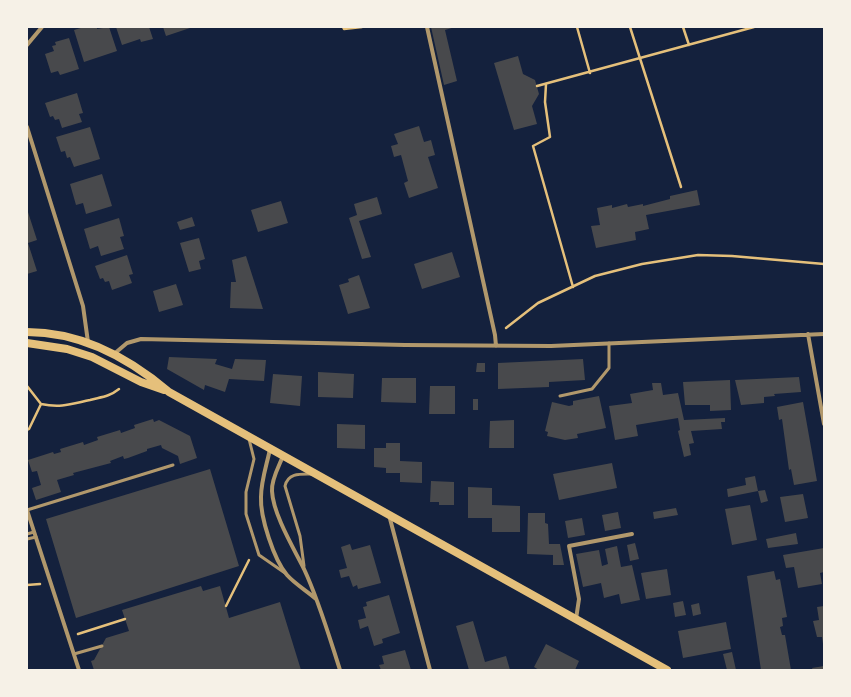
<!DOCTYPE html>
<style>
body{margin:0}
#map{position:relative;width:851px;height:697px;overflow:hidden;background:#14213d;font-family:Barlow,sans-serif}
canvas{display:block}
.frame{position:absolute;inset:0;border:28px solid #f6f1e7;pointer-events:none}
</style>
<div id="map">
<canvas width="851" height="697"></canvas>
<div class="frame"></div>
</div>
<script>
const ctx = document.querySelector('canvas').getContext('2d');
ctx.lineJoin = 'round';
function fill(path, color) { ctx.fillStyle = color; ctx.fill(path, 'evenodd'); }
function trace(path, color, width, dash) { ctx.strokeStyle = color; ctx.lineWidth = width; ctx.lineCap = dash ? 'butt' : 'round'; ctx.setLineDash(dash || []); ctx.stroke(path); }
const building = new Path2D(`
 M84 27H97V29L109 27 117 51 84 62 74 30Z
 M116 27H149L153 39 141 42 140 39 122 45Z
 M163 27H193L166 36Z
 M431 27H455L445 30 457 81 444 85Z
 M69 38 79 69 60 75 58 71 51 73 45 54 54 51 52 46 56 45 55 42Z
 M518 56 523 74 535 80 539 94 532 106 537 124 514 130 494 63Z
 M77 93 83 113 79 114 82 122 62 128 59 119 55 120 53 116 50 117 45 103Z
 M419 126 424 142 431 140 435 155 428 157 438 188 409 198 404 183 408 181 401 155 394 157 391 146 398 144 394 134Z
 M90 127 100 159 74 167 70 157 67 158 65 151 61 152 56 137Z
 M102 174 112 206 86 214 83 203 76 205 70 184Z
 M697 190 700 205 646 215 649 229 635 232 636 240 596 248 591 226 600 225 597 208 612 205V208L627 204 628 207 643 204V206L670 199V196Z
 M377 197 382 214 359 221 371 257 362 259 349 218 357 215 354 204Z
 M281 201 288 223 258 232 251 210Z
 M27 209 37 240 28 243 37 271 27 274Z
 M192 217 195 226 180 230 177 222Z
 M119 218 124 236 120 237 124 249 101 256 98 246 90 249 84 229Z
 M199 238 205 259 199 261 201 269 189 272 180 243Z
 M452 252 460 277 422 289 414 264Z
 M127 255 133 274 129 275 132 283 112 290 109 281 105 282 103 278 100 279 95 266Z
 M246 256 263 309 230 308 231 282H236L232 260Z
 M359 275 370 308 348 314 339 285 349 282 348 279Z
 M176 284 183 305 159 312 153 291Z
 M169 357 217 359 215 364 232 369 235 359 266 360 264 381 229 379 225 392 205 385 204 390 167 369Z
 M583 359 585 380 549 382V387L498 389V363Z
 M477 363H485V372H476Z
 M318 372 354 374 353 398 318 397Z
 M273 374 302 376 300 406 270 403Z
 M799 377 801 392 774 394 775 396 764 397V403L741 405 735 380Z
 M382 378H416V403L381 402Z
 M730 380 731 410 710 411V405H685L683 382Z
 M652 383H661L663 395 678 393 684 420 725 418V422H721L722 429 691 431 694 443 689 444 691 455 684 457 678 431 680 430 678 418 636 425 638 436 615 440 609 406 632 403 630 394 653 390Z
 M430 386H455V414H429Z
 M599 396 606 428 577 434 578 438 565 440 547 436 548 432 545 431 552 402 569 406 573 405V401Z
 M473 399H478V410H473Z
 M803 402 817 481 794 485 791 469 789 470 782 419 779 420 777 407Z
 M153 419 154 422 159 420 190 436 197 458 180 464 178 456 162 448 161 445 147 449V451L128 458 124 459 123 456 110 461 111 463 73 473 74 475 57 480 61 492 36 500 32 488 41 485 37 471 32 472 28 460 53 452 54 454 61 452 60 449 83 442 84 445 98 440 97 437 120 430 121 433 135 428 134 425Z
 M514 420V448H489L490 421Z
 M337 424 365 425V449L337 448Z
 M386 443H400V461L422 462V483L400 482V473H386V468L374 467V448H386Z
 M612 463 617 488 559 500 553 474Z
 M210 469 239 566 76 618 46 519Z
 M755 476 758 491 728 497 727 489 746 485 745 478Z
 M431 481 454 482V505H439V502H430Z
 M468 487 492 488V505L520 506V532H492V518H468Z
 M765 490 768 501 761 503 758 491Z
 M803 494 808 518 785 522 780 497Z
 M750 505 757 540 732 545 725 509Z
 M676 508 678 515 654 519 653 512Z
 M618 512 621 528 605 531 602 515Z
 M528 513H545V523L548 524 549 544H560L564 565H553V555L527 554Z
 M582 518 585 535 568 538 565 521Z
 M796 533 798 544 768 548 766 539Z
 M635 543 639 559 630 561 627 545Z
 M350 544 352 550 370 545 381 583 358 589 357 585 353 587 349 576 341 578 339 570 347 568 341 547Z
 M617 546 621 567 632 565 640 600 621 604 619 594 604 598 601 583 583 587 576 554 599 550 602 566 608 564 605 549Z
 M824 548V572L820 573 822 584 798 588 794 567 786 568 783 555Z
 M667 569 671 595 646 599 641 573Z
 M774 571 776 580 780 579 787 617 782 618 783 626 780 627 782 635H785L791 670H761L747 576Z
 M201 586 203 591 220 586 229 618 280 602 301 670H94L91 661 94 660 106 638 129 631 122 610Z
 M389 595 400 633 382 639 383 643 374 646 368 626 360 629 358 620 366 618 363 607 367 606 366 602Z
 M683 601 686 615 675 617 673 603Z
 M699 603 701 614 693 616 691 605Z
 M824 606V644H823L822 637H817L813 621 819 620 817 607Z
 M473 621 485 662 506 656 510 670H469L456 626Z
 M726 622 731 649 683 658 678 631Z
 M546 644 579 661 575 670H539L534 667Z
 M405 650 411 670H381L379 665 384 664 382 656Z
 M732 652 736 670H727L723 654Z
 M824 666V670H813L812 668Z`);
const path = new Path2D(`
 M343 27 344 29 362 27
 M577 27 590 73
 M630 27 681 187
 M683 27 689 45
 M546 84 545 102 550 137 533 146 573 287
 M537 86 754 27
 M506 328 538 303 595 276 642 264 698 255 732 256 824 264
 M27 386 41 404
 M27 430 29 429 41 404C61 408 71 404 90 400 101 397 109 397 119 389
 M27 585 40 584
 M226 606 249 560
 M78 634 125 619`);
const service = new Path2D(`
 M560 396 592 389 609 368V343
 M249 439 254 459 246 492V514L259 555 285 573
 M27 510 173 465
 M27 534 34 532
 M27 539 36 537
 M304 566 300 536 285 486C288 473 300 474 311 474
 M74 654 102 646`);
const minor = new Path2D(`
 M427 27 495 335 496 346
 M27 45 42 27
 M27 127 83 306 88 342
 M808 334 824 424
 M114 354 127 343 141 339 405 345 551 346 824 334
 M270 449C267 464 261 481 261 497 260 517 274 560 287 575 295 584 307 591 316 599
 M283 456C279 466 271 480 272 491 273 514 294 549 304 569 319 601 329 636 340 670
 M27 510 79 670
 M389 515 430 670
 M576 619 579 599 569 546 632 534`);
const secondary = new Path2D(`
 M27 332C80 332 129 358 169 392L667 670
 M27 343 67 349 92 357 141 382 164 390`);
fill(building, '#48494c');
trace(path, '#e5c07b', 2.5);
trace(service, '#b1986c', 3);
trace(minor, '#b1986c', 4);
trace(secondary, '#e5c07b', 8);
</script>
